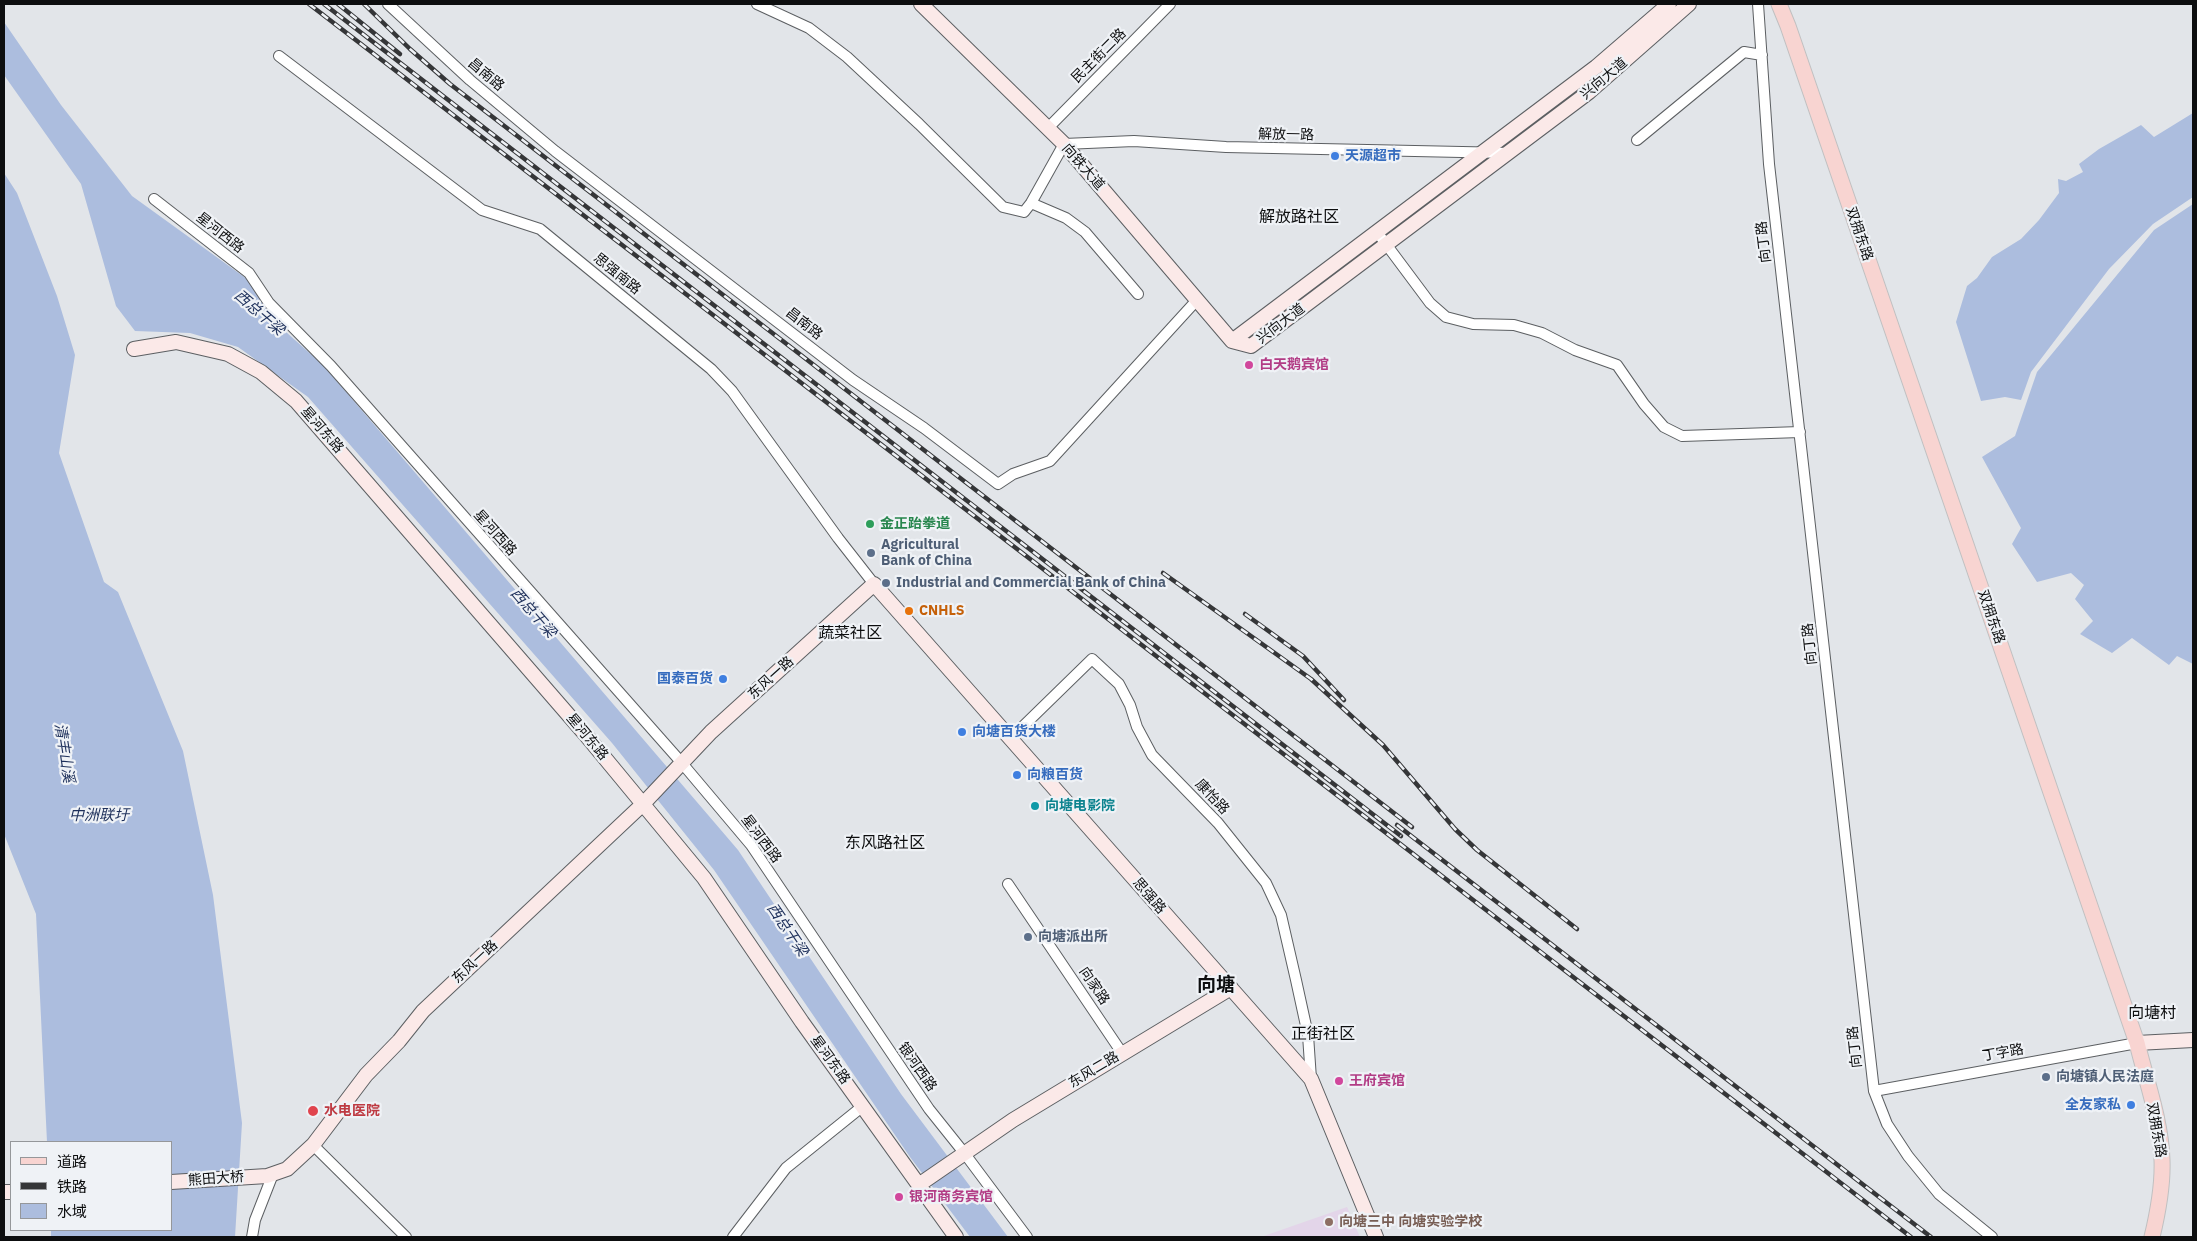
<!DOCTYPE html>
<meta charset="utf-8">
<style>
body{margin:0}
#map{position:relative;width:2197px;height:1241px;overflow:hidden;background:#e2e5e9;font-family:"IBM Plex Sans","Noto Sans SC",sans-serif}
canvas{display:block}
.frame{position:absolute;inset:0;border:5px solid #0d0e0f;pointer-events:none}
.legend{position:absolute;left:10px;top:1141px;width:162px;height:90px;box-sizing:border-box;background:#eff2f6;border:1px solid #95979a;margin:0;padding:6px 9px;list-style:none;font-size:15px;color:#0d0e0f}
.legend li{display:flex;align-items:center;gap:10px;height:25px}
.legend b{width:25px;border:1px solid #95979a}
</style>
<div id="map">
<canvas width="2197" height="1241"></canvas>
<div class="frame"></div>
<ul class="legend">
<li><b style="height:6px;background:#f8d4d1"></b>道路</li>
<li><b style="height:6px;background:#353638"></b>铁路</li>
<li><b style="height:14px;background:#acbdde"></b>水域</li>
</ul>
</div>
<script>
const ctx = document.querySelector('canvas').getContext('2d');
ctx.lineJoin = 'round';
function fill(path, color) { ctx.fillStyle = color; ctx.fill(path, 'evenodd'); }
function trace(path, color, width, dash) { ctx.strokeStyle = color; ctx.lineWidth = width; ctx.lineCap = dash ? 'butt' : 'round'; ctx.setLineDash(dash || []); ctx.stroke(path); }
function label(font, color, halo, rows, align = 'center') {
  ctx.font = font + ' "IBM Plex Sans","Noto Sans SC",sans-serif'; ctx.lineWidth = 4.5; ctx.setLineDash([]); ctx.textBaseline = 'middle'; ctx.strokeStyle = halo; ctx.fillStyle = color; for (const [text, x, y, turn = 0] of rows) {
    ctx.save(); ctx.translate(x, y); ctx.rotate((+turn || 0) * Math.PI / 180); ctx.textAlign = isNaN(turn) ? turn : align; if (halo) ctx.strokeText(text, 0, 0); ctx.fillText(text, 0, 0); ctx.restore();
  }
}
const education = new Path2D(`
 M1347 1207 1360 1237H1261Z`);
const water = new Path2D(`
 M4 22 61 105 132 196 247 279 286 332 323 365 738 850 901 1094 1008 1237H970L910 1157 714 870 612 743 308 397 238 347 190 333 135 331 116 306 81 184 4 75Z
 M2193 113V197L2153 224 2109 269 2031 372 2021 400 2005 397 1981 401 1956 322 1967 286 1977 278 1992 257 2021 239 2039 220 2059 193 2058 179 2066 181 2083 172 2079 164 2099 149 2141 125 2154 137Z
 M4 173 17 193 57 296 75 355 59 453 104 582 118 592 183 751 213 895 242 1123 235 1237H51V1230H171V1142H47L36 914 4 834Z
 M2193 204V664L2177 656 2169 665 2132 638 2112 653 2080 634 2093 621 2075 599 2084 585 2071 573 2037 582 2012 544 2021 528 1982 457 2015 436 2037 372 2154 230Z`);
const street = new Path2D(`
 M388 4 470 80 555 151 853 380 924 428 998 484 1013 474 1050 461 1196 301
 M757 4 809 28 847 57 919 124 1003 207 1024 212 1031 203 1064 144 1134 141 1226 147 1509 153
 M1758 4 1769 164 1874 1091 1887 1124 1908 1156 1939 1194 1992 1237
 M279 56 482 210 540 229 711 369 732 391 838 538 874 584
 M1048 128 1170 4
 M1637 140 1744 52 1762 55
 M154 199 249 273 269 303 331 366 681 762 751 845 929 1109 965 1154 1027 1237
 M1031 203 1066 218 1085 232 1138 294
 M1377 232 1430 303 1446 317 1473 324 1514 325 1542 333 1575 350 1617 365 1644 404 1664 427 1682 436 1800 432
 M1010 739 1092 659 1119 684 1130 705 1137 727 1152 755 1218 823 1266 883 1281 915 1296 980 1308 1035 1311 1079
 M1008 884 1122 1053
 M1874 1091 2137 1043
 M313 1145 406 1237
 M252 1237 255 1220 273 1174
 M733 1237 786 1168 863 1106`);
const secondary = new Path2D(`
 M921 4 1064 144 1232 341
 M1232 341 1251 346 1589 92 1689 4
 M1232 341 1596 67 1669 4
 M134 349 176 342 228 354 261 372 296 401 585 734 704 878 802 1022 956 1237
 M2137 1043 2193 1040
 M171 1182 267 1176 287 1169 313 1145 366 1075 399 1041 423 1011 643 804 711 732 874 584 1311 1079 1376 1237
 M920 1184 1013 1120 1231 988
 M4 1192H11`);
const primary = new Path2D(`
 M1779 4 1788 26 2137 1043C2146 1080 2161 1121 2162 1160 2163 1186 2158 1212 2152 1237`);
const rail = new Path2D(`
 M309 4 1911 1237
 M324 4 1401 836
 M338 4 400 54
 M364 4 410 49 450 84 1412 827
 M1163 573 1311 679 1383 745 1455 829 1477 850 1577 929
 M1245 614 1303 656 1344 700
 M1397 825 1931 1237`);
const markers = [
 [1335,156,5,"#3f7fe0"],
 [1249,365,5,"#d1479c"],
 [870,524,5,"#2e9e5b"],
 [871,553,5,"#5c6f8a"],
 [886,583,5,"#5c6f8a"],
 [909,611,5,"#e8710a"],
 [723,679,5,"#3f7fe0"],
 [962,732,5,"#3f7fe0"],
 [1017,775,5,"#3f7fe0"],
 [1035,806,5,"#0f9aa8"],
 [1028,937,5,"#5c6f8a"],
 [2046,1077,5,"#5c6f8a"],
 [1339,1081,5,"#d1479c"],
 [2131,1105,5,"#3f7fe0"],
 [313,1111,6,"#e0444e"],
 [899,1197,5,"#d1479c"],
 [1329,1222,5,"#8d6e63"]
];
const streetNames = [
 ["民主街二路",1099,56,-45],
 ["昌南路",486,75,40],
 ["兴向大道",1604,79,-40],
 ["解放一路",1286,135,1],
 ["向铁大道",1083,167,49],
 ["星河西路",220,233,38],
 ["双拥东路",1859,234,71],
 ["向丁路",1764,242,-97],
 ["思强南路",617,274,39],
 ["昌南路",804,324,38],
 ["兴向大道",1281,324,-37],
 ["星河东路",322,430,49],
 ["星河西路",495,533,48],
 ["双拥东路",1991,617,71],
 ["向丁路",1810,644,-96],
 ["东风一路",771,678,-42],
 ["星河东路",587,737,50],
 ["康怡路",1212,797,47],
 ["星河西路",761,839,53],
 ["思强路",1149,896,49],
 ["东风一路",475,962,-43],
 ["向家路",1094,986,56],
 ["向丁路",1855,1047,-96],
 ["丁字路",2003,1053,-10],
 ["星河东路",830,1060,54],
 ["银河西路",917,1067,55],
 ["东风二路",1094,1070,-31],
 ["双拥东路",2156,1130,80],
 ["熊田大桥",216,1179,-4]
];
const shopNames = [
 ["天源超市",1345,156],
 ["国泰百货",713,679,"right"],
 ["向塘百货大楼",972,732],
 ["向粮百货",1027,775],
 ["全友家私",2121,1105,"right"]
];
const hotelNames = [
 ["白天鹅宾馆",1259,365],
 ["王府宾馆",1349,1081],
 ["银河商务宾馆",909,1197]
];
const leisureNames = [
 ["金正跆拳道",880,524]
];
const serviceNames = [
 ["Agricultural",881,545],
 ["Bank of China",881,561],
 ["Industrial and Commercial Bank of China",896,583],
 ["向塘派出所",1038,937],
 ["向塘镇人民法庭",2056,1077]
];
const foodNames = [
 ["CNHLS",919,611]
];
const cultureNames = [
 ["向塘电影院",1045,806]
];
const healthNames = [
 ["水电医院",324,1111]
];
const educationNames = [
 ["向塘三中 向塘实验学校",1339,1222]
];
const waterNames = [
 ["西总干梁",259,313,41],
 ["西总干梁",533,613,49],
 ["清丰山溪",64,753,81],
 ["中洲联圩",99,816],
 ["西总干梁",787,930,56]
];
const quarterNames = [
 ["解放路社区",1299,217],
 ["蔬菜社区",850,633],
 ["东风路社区",885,843],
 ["向塘村",2152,1013],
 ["正街社区",1323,1034]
];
const districtNames = [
 ["向塘",1216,986]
];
fill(education, '#e3d5e9');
fill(water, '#acbdde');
trace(street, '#5c5f62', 12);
trace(secondary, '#5c5f62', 16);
trace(primary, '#c0c0c1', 17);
trace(street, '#fff', 10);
trace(secondary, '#fbe9e8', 14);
trace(primary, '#f8d4d1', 15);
trace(rail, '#353638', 4.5);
trace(rail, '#eff2f6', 2.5, [8]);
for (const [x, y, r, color] of markers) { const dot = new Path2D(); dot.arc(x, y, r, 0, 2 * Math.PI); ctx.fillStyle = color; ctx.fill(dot); trace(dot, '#eff2f6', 2); }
label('14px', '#0d0e0f', '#eff2f6', streetNames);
label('bold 14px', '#366cbe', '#eff2f6', shopNames, 'left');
label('bold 14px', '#b23c85', '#eff2f6', hotelNames, 'left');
label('bold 14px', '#27864d', '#eff2f6', leisureNames, 'left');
label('bold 14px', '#4e5e75', '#eff2f6', serviceNames, 'left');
label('bold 14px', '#c56008', '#eff2f6', foodNames, 'left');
label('bold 14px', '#0d838f', '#eff2f6', cultureNames, 'left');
label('bold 14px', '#be3a42', '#eff2f6', healthNames, 'left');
label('bold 14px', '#785e54', '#eff2f6', educationNames, 'left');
label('italic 15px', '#1d2f5a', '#eff2f6', waterNames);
label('16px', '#0d0e0f', '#eff2f6', quarterNames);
label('bold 19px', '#0d0e0f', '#eff2f6', districtNames);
</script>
